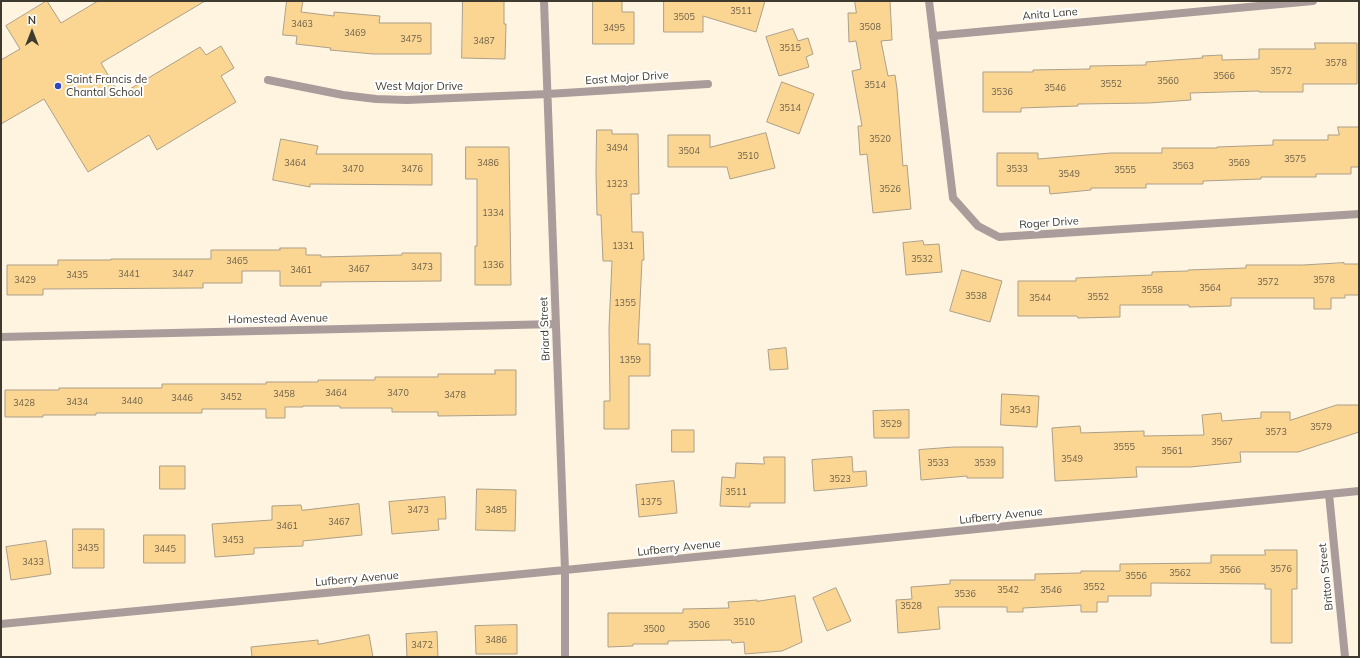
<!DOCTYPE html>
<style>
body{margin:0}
#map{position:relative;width:1360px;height:658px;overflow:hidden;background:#fff4e0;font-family:Mulish,sans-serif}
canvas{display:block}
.frame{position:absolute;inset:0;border:2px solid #3f3a30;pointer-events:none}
.north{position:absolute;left:12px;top:12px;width:40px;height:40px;-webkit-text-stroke:3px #fff;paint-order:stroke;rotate:0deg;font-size:11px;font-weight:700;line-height:16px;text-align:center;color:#3f3a30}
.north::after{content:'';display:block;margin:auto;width:14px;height:18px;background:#3f3a30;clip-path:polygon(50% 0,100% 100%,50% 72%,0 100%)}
</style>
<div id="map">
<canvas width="1360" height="658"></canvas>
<div class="frame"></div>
<div class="north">N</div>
</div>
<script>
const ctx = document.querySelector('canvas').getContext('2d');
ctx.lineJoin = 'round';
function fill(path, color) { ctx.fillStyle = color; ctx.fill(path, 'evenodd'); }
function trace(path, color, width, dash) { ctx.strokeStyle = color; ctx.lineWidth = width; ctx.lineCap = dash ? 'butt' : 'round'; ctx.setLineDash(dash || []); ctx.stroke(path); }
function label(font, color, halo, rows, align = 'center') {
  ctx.font = font + ' Mulish,sans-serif'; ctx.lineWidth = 4; ctx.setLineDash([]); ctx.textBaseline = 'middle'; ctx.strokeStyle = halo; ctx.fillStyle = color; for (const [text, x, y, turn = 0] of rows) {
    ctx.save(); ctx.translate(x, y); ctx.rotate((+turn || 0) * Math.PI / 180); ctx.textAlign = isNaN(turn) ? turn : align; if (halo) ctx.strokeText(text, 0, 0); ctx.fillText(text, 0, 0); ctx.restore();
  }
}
const building = new Path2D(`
 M47 1 61 23 98 1H205L101 63 120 95 200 47 206 55 221 46 234 68 221 76 236 102 157 150 149 135 88 172 44 99 1 124V60L20 49 6 26Z
 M287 1H303L301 12 334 16V12L380 16 379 23H431V54H373L330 50 331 48 296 44 297 36 283 35Z
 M463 1H504V24H506L505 59 462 58Z
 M593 1H622V12H634V44H593Z
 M664 1H765L756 32 703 16V32H664Z
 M855 1H890L892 40 881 41 888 76 895 75 897 89 903 166 907 165 911 209 873 213 867 154 860 155 858 126H862L852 71 861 69 856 41 849 42 848 13H856Z
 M793 29 798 41 808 38 813 54 806 57 809 67 779 76 766 37Z
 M1315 43H1357V84H1303V92H1259V91L1190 93 1191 100 1149 103 1078 104V106L1021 108V112H983V72H1033V70L1090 69V66L1146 65V62L1203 58 1202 56 1222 55V60L1259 59V49H1315Z
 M782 82 814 94 799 134 767 122Z
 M1338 127H1359V167H1351V174H1316V177H1261V179L1203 181V184H1146V188H1091V190L1050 194 1049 186H997V153H1038V159L1111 153H1162V148H1217V147L1273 145V140H1328V135H1339Z
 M597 130H612V134H638L639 194H631L632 232H643L644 260H642L638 344H650V376H629V429H604V401H610L609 328 612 261H603L601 215H597L596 173Z
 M766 133 775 168 730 179 727 167H668V135H710V147Z
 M281 139 318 146 316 154H432V185L310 184V187L273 180Z
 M466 147H509L511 285H475V246H477V179H466Z
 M923 241 924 245 939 244 942 272 906 275 903 243Z
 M280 248H306V255H321V257L402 255V253H441V281L321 282V286H280V271H242V283H203V288L43 289V295H7V265H58V260H111V259H211V250H280Z
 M1344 263V264H1359V295H1345V298H1331V309H1314V298H1231V306L1189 307V305H1120V317L1078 318 1077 316H1018V281H1076V278L1152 275V272L1188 271V270L1246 268V265H1303Z
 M962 270 1002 281 990 322 950 311Z
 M786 348 788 369 770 370 768 350Z
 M495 370H516V415L438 416V412H392V408H340V406H303V407H285V418H266V409H202V413H96V415H43V417H5V390H59V388H162V384H266V382H318V380H375V377H438V374H495Z
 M1002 394 1039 396 1037 427 1001 425Z
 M1337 405H1359V432L1298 452H1240L1241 462 1190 467H1136L1137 477 1055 481 1052 428 1080 426 1081 433 1144 431V436L1204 435 1202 415 1221 413 1222 421 1261 418V412H1290V420Z
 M909 410V438H874L873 411Z
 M672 430H694V452H672Z
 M954 447H1003V478H967V476L921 480 919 450Z
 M764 457H785V503H750V507L720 506 722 477 735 478 736 463 764 464Z
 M852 457 853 472 866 471 867 486 814 491 812 460Z
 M160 466H185V489H160Z
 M674 481 677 513 639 517 636 485Z
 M477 489 516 490 515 531 476 530Z
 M445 497 446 519H438L439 530 392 534 389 502Z
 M359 504 362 535 303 541V546L254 548V554L215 557 212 524 272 520V506L301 505 302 510Z
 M73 529H104V568H73Z
 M144 535H185V563H144Z
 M46 541 51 574 11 580 6 547Z
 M1265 550H1297V589H1292V643H1271V589H1265V584L1151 583V596H1108V602H1097V612H1081V605L1023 608V612H1007V607H938L940 629 898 633 896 600 912 599 911 587 950 584V580H1035V574L1081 573V571H1120V564L1211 563V555H1265Z
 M836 588 851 621 827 631 813 598Z
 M795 596 802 642 782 651 745 654 744 642 732 643 731 640 668 641V644H633V646L608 647V613H683V609L729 608 728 602 757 600V601Z
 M517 625V654H476L475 626Z
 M437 632 438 657H407L406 634Z
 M369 635 373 657H252L251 647 318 640V644Z`);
const minor = new Path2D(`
 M544 1 565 570V657
 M929 1 953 198 978 226 999 237 1359 214
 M933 36 1313 1
 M268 80 343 95 376 99 407 100 548 94 708 84
 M1 337 556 324
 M1329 494 1345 657
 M1 624 565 570 1359 491`);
const markers = [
 [58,86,4,"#3447b9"]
];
const numberNames = [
 ["3511",741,11],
 ["3505",684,17],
 ["3463",302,24],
 ["3508",870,27],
 ["3495",614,28],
 ["3469",355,33],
 ["3475",411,39],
 ["3487",484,41],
 ["3515",790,48],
 ["3578",1336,63],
 ["3572",1281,71],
 ["3566",1224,76],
 ["3560",1168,81],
 ["3552",1111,84],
 ["3514",875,85],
 ["3546",1055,88],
 ["3536",1002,92],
 ["3514",790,108],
 ["3520",880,139],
 ["3494",617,148],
 ["3504",689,151],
 ["3510",748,156],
 ["3575",1295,159],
 ["3464",295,163],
 ["3486",488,163],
 ["3569",1239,163],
 ["3563",1183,166],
 ["3470",353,169],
 ["3476",412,169],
 ["3533",1017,169],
 ["3555",1125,170],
 ["3549",1069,174],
 ["1323",617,184],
 ["3526",890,189],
 ["1334",493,213],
 ["1331",623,246],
 ["3532",922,259],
 ["3465",237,261],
 ["1336",493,265],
 ["3473",422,267],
 ["3467",359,269],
 ["3461",301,270],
 ["3441",129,274],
 ["3447",183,274],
 ["3435",77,275],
 ["3429",25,280],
 ["3578",1324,280],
 ["3572",1268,282],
 ["3564",1210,288],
 ["3558",1152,290],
 ["3538",976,296],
 ["3552",1098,297],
 ["3544",1040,298],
 ["1355",625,303],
 ["1359",630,360],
 ["3464",336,393],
 ["3470",398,393],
 ["3458",284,394],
 ["3478",455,395],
 ["3452",231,397],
 ["3446",182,398],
 ["3440",132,401],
 ["3434",77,402],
 ["3428",24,403],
 ["3543",1020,410],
 ["3529",891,424],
 ["3579",1321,427],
 ["3573",1276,432],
 ["3567",1222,442],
 ["3555",1124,447],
 ["3561",1172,451],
 ["3549",1072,459],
 ["3533",938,463],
 ["3539",985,463],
 ["3523",840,479],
 ["3511",736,492],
 ["1375",651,502],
 ["3473",418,510],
 ["3485",496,510],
 ["3467",339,522],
 ["3461",287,526],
 ["3453",233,540],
 ["3435",88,548],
 ["3445",165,549],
 ["3433",33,562],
 ["3576",1281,569],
 ["3566",1230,570],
 ["3562",1180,573],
 ["3556",1136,576],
 ["3552",1094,587],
 ["3542",1008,590],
 ["3546",1051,590],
 ["3536",965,594],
 ["3528",911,606],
 ["3510",744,622],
 ["3506",699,625],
 ["3500",654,629],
 ["3486",496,640],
 ["3472",422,645]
];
const streetNames = [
 ["Anita Lane",1050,14,-5],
 ["East Major Drive",627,78,-4],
 ["West Major Drive",419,87],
 ["Roger Drive",1049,223,-4],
 ["Homestead Avenue",278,319,-1],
 ["Briard Street",545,329,-92],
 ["Lufberry Avenue",1001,516,-6],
 ["Lufberry Avenue",679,548,-6],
 ["Britton Street",1326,577,-96],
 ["Lufberry Avenue",357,579,-5]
];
const poiNames = [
 ["Saint Francis de",66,80],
 ["Chantal School",66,93]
];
fill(building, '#fbd693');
trace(building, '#ac9f88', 1);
trace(minor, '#aa9c9b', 8);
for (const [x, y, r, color] of markers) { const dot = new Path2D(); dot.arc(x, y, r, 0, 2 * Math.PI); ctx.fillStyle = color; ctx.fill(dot); trace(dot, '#fff', 1.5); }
label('9px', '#6e6149', null, numberNames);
label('11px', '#3f3a30', '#fff', streetNames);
label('11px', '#3f3a30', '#fff', poiNames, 'left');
</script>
